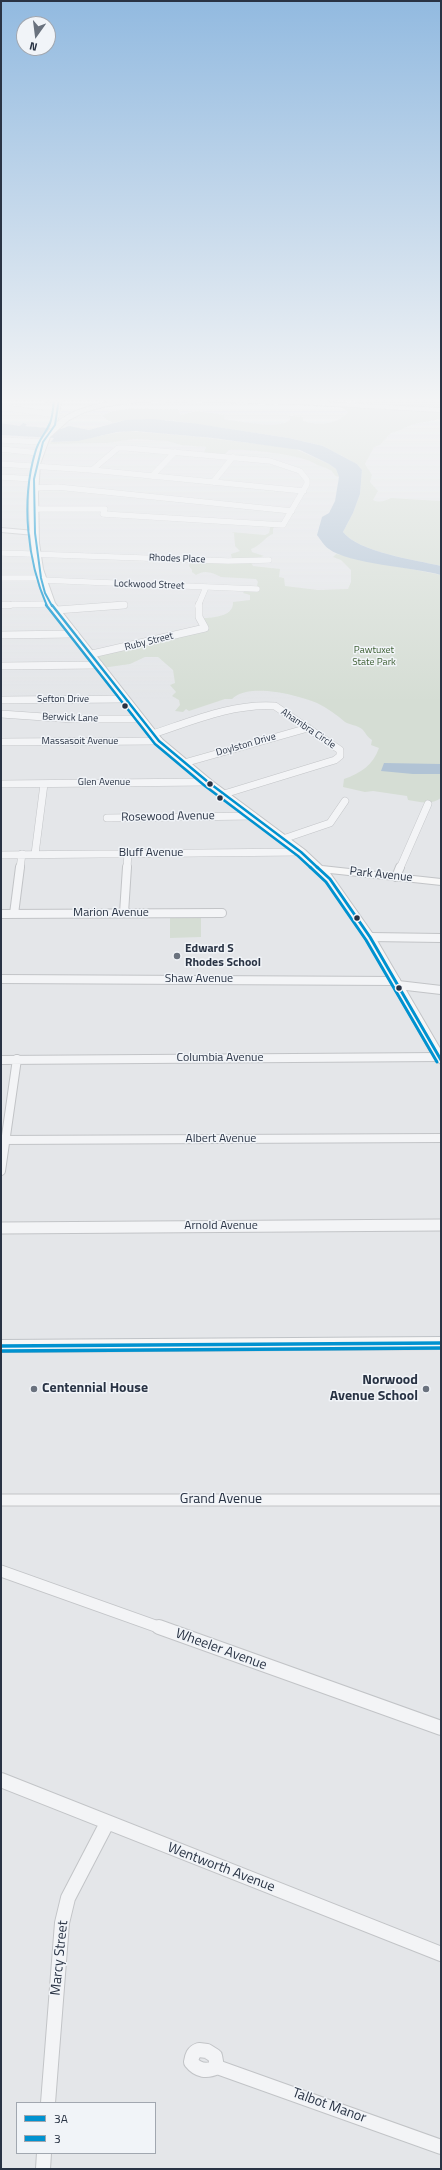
<!DOCTYPE html>
<style>
body{margin:0}
#map{position:relative;width:442px;height:2170px;overflow:hidden;background:#e4e6e9;font-family:"Titillium Web",sans-serif}
canvas{display:block}
.frame{position:absolute;inset:0;border:2px solid #293344;pointer-events:none}
.legend{position:absolute;left:16px;top:2102px;width:140px;height:52px;box-sizing:border-box;background:#f1f4f8;border:1px solid #a1a7b0;margin:0;padding:5px 7px;list-style:none;font-size:12px;color:#293344}
.legend li{display:flex;align-items:center;gap:8px;height:20px}
.legend b{width:20px;border:1px solid #a1a7b0}
.north{position:absolute;left:16px;top:16px;width:40px;height:40px;box-sizing:border-box;background:#f1f4f8;border:1px solid #a1a7b0;border-radius:50%;rotate:194deg;font-size:11px;font-weight:700;line-height:16px;text-align:center;color:#293344}
.north::after{content:'';display:block;margin:auto;width:14px;height:18px;background:#6a727e;clip-path:polygon(50% 0,100% 100%,50% 72%,0 100%)}
</style>
<div id="map">
<canvas width="442" height="2170"></canvas>
<div class="frame"></div>
<ul class="legend">
<li><b style="height:5px;background:#0092d0"></b>3A</li>
<li><b style="height:5px;background:#0092d0"></b>3</li>
</ul>
<div class="north">N</div>
</div>
<script>
const ctx = document.querySelector('canvas').getContext('2d');
ctx.lineJoin = 'round';
function fill(path, color) { ctx.fillStyle = color; ctx.fill(path, 'evenodd'); }
function trace(path, color, width, dash) { ctx.strokeStyle = color; ctx.lineWidth = width; ctx.lineCap = dash ? 'butt' : 'round'; ctx.setLineDash(dash || []); ctx.stroke(path); }
function label(font, color, halo, rows, align = 'center') {
  ctx.font = font + ' "Titillium Web",sans-serif'; ctx.lineWidth = 3; ctx.setLineDash([]); ctx.textBaseline = 'middle'; ctx.strokeStyle = halo; ctx.fillStyle = color; for (const [text, x, y, turn = 0] of rows) {
    ctx.save(); ctx.translate(x, y); ctx.rotate((+turn || 0) * Math.PI / 180); ctx.textAlign = isNaN(turn) ? turn : align; if (halo) ctx.strokeText(text, 0, 0); ctx.fillText(text, 0, 0); ctx.restore();
  }
}
const green = new Path2D(`
 M356 399H441V419C431 421 421 422 412 425 403 428 400 431 391 433L380 445 374 447 365 464 372 475 370 482 378 491 373 500C379 503 385 501 391 498L441 501V566C416 560 358 552 343 532L353 513 360 494 362 470 357 464 323 446 289 438 170 420H125L113 423 101 416C124 404 151 411 178 409L181 415 196 411 225 415 224 419 228 420C241 421 285 431 291 418L286 415 303 417V421C320 426 336 425 348 412L341 407 342 405 354 404Z
 M127 431 191 436 293 448 329 464 336 469 339 477C333 476 335 473 330 470 325 467 318 466 314 463 302 455 244 448 229 450L223 456 203 455 206 447 181 445 167 441 134 439 108 443 50 444 51 442H65Z
 M271 523 276 524 273 529V534C266 536 262 545 251 549L252 552 264 556 250 560 253 566 280 569 279 577 284 578 285 586 318 590 348 589 351 582V570L341 560 333 557 336 554 441 575V798C432 805 419 802 408 800L407 796 373 791 365 792 343 787 344 779C361 773 373 765 379 748L371 745 372 740C367 737 366 733 362 729 357 725 350 725 345 722 337 715 327 708 317 703 298 695 248 682 232 699H225L189 711 186 709 183 712 175 711 180 705 179 700 172 696 176 692 170 685 175 683 173 670 158 657H145L130 664 102 668 92 655 206 628 199 619C210 617 234 618 233 602L250 600V595L243 593 246 588H256L258 582 256 579 221 577C213 573 205 569 196 575L192 572V570L189 566 191 559 232 560 231 554 240 551 235 546 234 533 231 532 265 535 269 533Z
 M170 918H201V937L170 938Z`);
const water = new Path2D(`
 M152 419 192 423 289 438 323 446 357 464 362 470 360 494 353 513 343 532C358 552 416 560 441 566V575C414 567 348 564 329 549 324 546 321 540 317 535L322 517 329 513 335 501 339 477 336 469 329 464 300 450 213 438 135 431 117 432 78 441 51 442 54 438 1 435V423L20 426 23 423 27 424 25 426 61 429 69 426 89 430 125 420Z
 M384 763 441 764V774H413L381 771Z`);
const minorFar4 = new Path2D(`
 M46 399 59 401
 M1 407 57 415
 M1 440 43 442
 M1 449 39 453
 M1 464 92 470 304 491
 M152 476 175 452
 M1 477 34 479
 M213 482 233 457
 M34 488 57 487 292 511
 M34 509H105L103 514 283 525 307 484V480L300 471 270 461 127 448H118L92 470
 M1 553 228 561 269 560
 M1 578H41
 M41 580 257 589
 M1 605 51 604
 M113 606 124 605
 M198 606 206 587`);
const minorFar3 = new Path2D(`
 M1 605H9
 M57 610 124 605
 M1 635 75 634
 M92 654 205 628 199 617V605
 M1 666 99 665
 M1 700 125 699
 M1 714 73 719H140
 M153 734C192 721 233 703 275 706L340 750V756L335 760 224 794
 M1 742 159 741
 M184 763 308 728
 M1 784 208 782
 M107 818 253 816
 M283 839 330 823 345 801
 M35 854 44 784
 M1 855 301 852
 M20 868 22 854
 M127 868 128 853
 M400 868 428 804`);
const minorFar2 = new Path2D(`
 M396 877 400 867
 M124 913 127 867
 M1 914 222 913
 M14 914 20 867
 M370 937 441 938
 M1 979 396 981
 M398 985 441 990
 M1 1060 440 1057
 M1 1140 441 1138
 M1 1171 17 1059`);
const minorFar1 = new Path2D(`
 M1 1228 441 1225
 M1 1500H441
 M1 1571 161 1628`);
const minor = new Path2D(`
 M159 1627 441 1728
 M1 1780 441 1954
 M199 2050 207 2051 215 2056 217 2067C207 2072 198 2071 191 2062 192 2056 193 2052 199 2050Z
 M217 2067 441 2147
 M48 2103 62 1923 68 1898 107 1823
 M43 2169 44 2153`);
const tertiary = new Path2D(`
 M56 399H62L56 428 53 430 50 428Z
 M1 528 35 531 38 533 35 535 1 532Z`);
const secondary = new Path2D(`
 M127 399H260L441 408V412L297 404 175 401 139 402 107 406 85 412 69 420 50 437 40 464 38 494 39 543 43 569 55 603 162 739 211 780 305 850 322 866 441 879V885L330 873 375 937 441 1050V1064L435 1060 365 937 326 881 297 854 205 784 156 743 48 606C29 575 24 488 35 453 38 444 44 435 51 428 70 407 101 403 127 399Z`);
const primary = new Path2D(`
 M441 1337V1349L1 1352V1340Z`);
const bus1Far3 = new Path2D(`
 M52 606 45 593 41 578 35 533 34 479 43 442 55 425 59 399`);
const bus1Far2 = new Path2D(`
 M52 605 159 741 208 782 301 852 318 868`);
const bus1Far1 = new Path2D(`
 M317 867 330 879 370 937 441 1060`);
const bus1 = new Path2D(`
 M1 1346 441 1343`);
const bus2Far3 = new Path2D(`
 M47 606C27 560 21 501 35 453 39 438 45 435 50 423 53 416 53 407 54 399`);
const bus2Far2 = new Path2D(`
 M46 605 155 744 205 786 298 856 311 868`);
const bus2Far1 = new Path2D(`
 M310 867 326 882 366 940 437 1062`);
const bus2 = new Path2D(`
 M1 1351 441 1348`);
const markers = [
 [125,706,3.5,"#293344"],
 [210,784,3.5,"#293344"],
 [220,798,3.5,"#293344"],
 [357,918,3.5,"#293344"],
 [177,956,4,"#6a727e"],
 [399,988,3.5,"#293344"],
 [34,1389,4,"#6a727e"],
 [426,1389,4,"#6a727e"]
];
const farStreetnames = [
 ["Rhodes Place",177,559,2],
 ["Lockwood Street",149,585,2],
 ["Ruby Street",149,642,-14],
 ["Sefton Drive",63,700],
 ["Berwick Lane",70,718,2],
 ["Ahambra Circle",308,729,34],
 ["Massasoit Avenue",80,742],
 ["Doylston Drive",246,745,-16],
 ["Glen Avenue",104,783]
];
const farParknames = [
 ["Pawtuxet",374,651],
 ["State Park",374,663]
];
const streetNames = [
 ["Rosewood Avenue",168,817,-1],
 ["Bluff Avenue",151,853],
 ["Park Avenue",381,875,6],
 ["Marion Avenue",111,913],
 ["Shaw Avenue",199,979],
 ["Columbia Avenue",220,1058],
 ["Albert Avenue",221,1139],
 ["Arnold Avenue",221,1226]
];
const poiNames = [
 ["Edward S",185,949],
 ["Rhodes School",185,963]
];
const nearPoinames = [
 ["Norwood",418,1381],
 ["Avenue School",418,1397],
 ["Centennial House",42,1389,"left"]
];
const nearStreetnames = [
 ["Grand Avenue",221,1500],
 ["Wheeler Avenue",221,1650,20],
 ["Wentworth Avenue",221,1868,21],
 ["Marcy Street",60,1958,-84],
 ["Talbot Manor",329,2106,20]
];
fill(green, '#d5ddd4');
fill(water, '#b1c3d5');
trace(minorFar4, '#c2c4c7', 6);
trace(minorFar3, '#c2c4c7', 8);
trace(minorFar2, '#c2c4c7', 10);
trace(minorFar1, '#c2c4c7', 13);
trace(minor, '#c2c4c7', 16);
trace(tertiary, '#c2c4c7', 2);
trace(secondary, '#c2c4c7', 2);
trace(primary, '#bfc3c7', 2);
trace(minorFar4, '#f3f4f6', 5.5);
trace(minorFar3, '#f3f4f6', 7);
trace(minorFar2, '#f3f4f6', 8);
trace(minorFar1, '#f3f4f6', 11);
trace(minor, '#f3f4f6', 14);
fill(tertiary, '#f3f4f6');
fill(secondary, '#f7f7f7');
fill(primary, '#f7f7f7');
trace(bus1Far3, '#0092d0', 2);
trace(bus1Far2, '#0092d0', 2.5);
trace(bus1Far1, '#0092d0', 3);
trace(bus1, '#0092d0', 3.5);
trace(bus2Far3, '#0092d0', 2);
trace(bus2Far2, '#0092d0', 2.5);
trace(bus2Far1, '#0092d0', 3);
trace(bus2, '#0092d0', 3.5);
const sky = ctx.createLinearGradient(0, 0, 0, 703);
sky.addColorStop(0, '#92bae0');
sky.addColorStop(0.57, '#f3f4f5');
sky.addColorStop(1, '#f3f4f500');
ctx.fillStyle = sky;
ctx.fillRect(0, 0, 442, 703);
for (const [x, y, r, color] of markers) { const dot = new Path2D(); dot.arc(x, y, r, 0, 2 * Math.PI); ctx.fillStyle = color; ctx.fill(dot); trace(dot, '#f1f4f8', 1.5); }
label('10px', '#293344', '#f1f4f8', farStreetnames);
label('10px', '#3f6035', '#f1f4f8', farParknames);
label('12px', '#293344', '#f1f4f8', streetNames);
label('bold 12px', '#293344', '#f1f4f8', poiNames, 'left');
label('bold 14px', '#293344', '#f1f4f8', nearPoinames, 'right');
label('14px', '#293344', '#f1f4f8', nearStreetnames);
</script>
